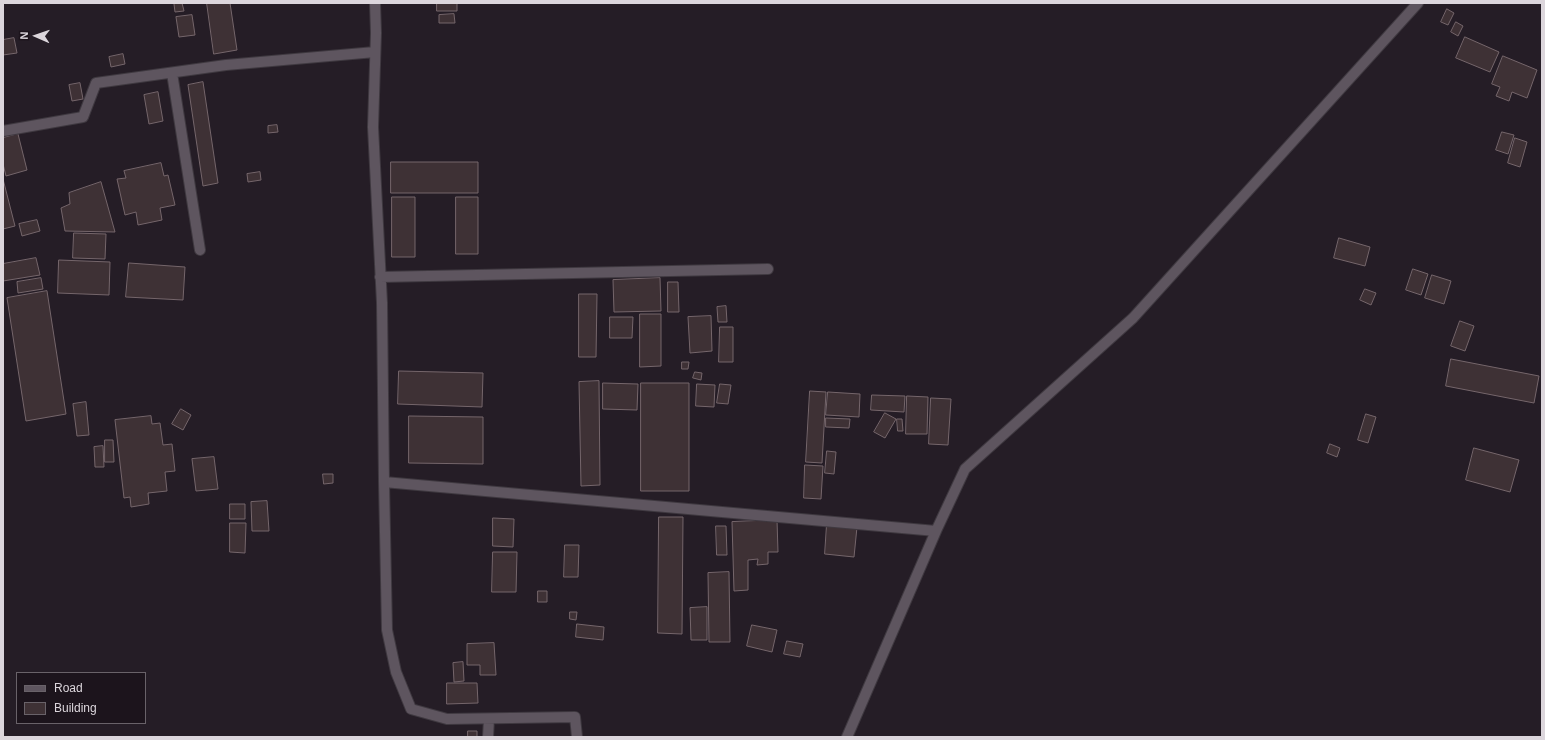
<!DOCTYPE html>
<style>
body{margin:0}
#map{position:relative;width:1545px;height:740px;overflow:hidden;background:#251d26;font-family:Arial,sans-serif}
canvas{display:block}
.frame{position:absolute;inset:0;border:4px solid #dcd6dc;pointer-events:none}
.legend{position:absolute;left:16px;top:672px;width:130px;height:52px;box-sizing:border-box;background:#1c141c;border:1px solid #696269;margin:0;padding:5px 7px;list-style:none;font-size:12px;color:#dcd6dc}
.legend li{display:flex;align-items:center;gap:8px;height:20px}
.legend b{width:20px;border:1px solid #696269}
.north{position:absolute;left:16px;top:16px;width:40px;height:40px;-webkit-text-stroke:3px #1c141c;paint-order:stroke;rotate:272deg;font-size:11px;font-weight:700;line-height:16px;text-align:center;color:#dcd6dc}
.north::after{content:'';display:block;margin:auto;width:14px;height:18px;background:#dcd6dc;clip-path:polygon(50% 0,100% 100%,50% 72%,0 100%)}
</style>
<div id="map">
<canvas width="1545" height="740"></canvas>
<div class="frame"></div>
<ul class="legend">
<li><b style="height:5px;background:#5e555f"></b>Road</li>
<li><b style="height:11px;background:#3e3135"></b>Building</li>
</ul>
<div class="north">N</div>
</div>
<script>
const ctx = document.querySelector('canvas').getContext('2d');
ctx.lineJoin = 'round';
function fill(path, color) { ctx.fillStyle = color; ctx.fill(path, 'evenodd'); }
function trace(path, color, width, dash) { ctx.strokeStyle = color; ctx.lineWidth = width; ctx.lineCap = dash ? 'butt' : 'round'; ctx.setLineDash(dash || []); ctx.stroke(path); }
const building = new Path2D(`
 M182 3 184 11 175 12 174 4Z
 M207 3H230L237 50 214 54Z
 M437 3H457V11H437Z
 M1447 9 1454 13 1448 25 1441 22Z
 M454 14 455 23H439V15Z
 M192 15 195 35 179 37 176 17Z
 M1456 22 1463 26 1458 36 1451 32Z
 M1465 37 1499 52 1490 72 1456 58Z
 M14 38 17 53 3 55V40Z
 M123 54 125 64 111 67 109 57Z
 M1503 56 1537 70 1527 98 1512 92 1509 101 1496 96 1500 87 1492 84Z
 M203 82 218 183 203 186 188 85Z
 M80 83 83 99 72 101 69 85Z
 M158 92 163 121 149 124 144 95Z
 M277 125 278 132 268 133V126Z
 M1502 132 1514 135 1508 154 1496 150Z
 M18 134 27 170 6 176 3 164V138Z
 M1515 138 1527 142 1520 167 1508 163Z
 M391 162H478V193H391Z
 M161 163 164 176 168 175 175 205 160 208 162 220 138 225 136 212 125 215 117 179 126 178 124 171Z
 M260 172 261 180 248 182 247 174Z
 M3 179 15 226 3 229Z
 M101 182 115 232 65 231 61 208 70 204 69 193Z
 M392 197H415V257H392Z
 M456 197H478V254H456Z
 M37 220 40 231 22 236 19 224Z
 M74 233 106 234 105 259 73 258Z
 M1339 238 1370 247 1365 266 1334 258Z
 M36 258 40 275 3 281V264Z
 M59 260 110 262 109 295 58 293Z
 M129 263 185 267 183 300 126 297Z
 M1413 269 1428 274 1421 295 1406 290Z
 M1432 275 1451 281 1444 304 1425 298Z
 M41 278 43 289 18 293 17 282Z
 M660 278 661 311 614 312 613 280Z
 M668 282H678L679 312H668Z
 M1365 289 1376 293 1371 305 1360 300Z
 M47 291 66 414 26 421 7 298Z
 M579 294H597L596 357H579Z
 M726 306 727 322H718L717 307Z
 M640 314H661V366L640 367Z
 M711 316 712 351 690 353 688 317Z
 M610 317H633L632 338H610Z
 M1460 321 1474 326 1465 351 1451 346Z
 M720 327H733V362H719Z
 M1451 359 1539 376 1534 403 1446 386Z
 M682 362H689L688 369H682Z
 M399 371 483 373 482 407 398 404Z
 M695 372 702 373 701 380 693 378Z
 M599 381 600 485 581 486 579 382Z
 M603 383 638 384 637 410 603 409Z
 M641 383H689V491H641Z
 M697 384 715 385 714 407 696 406Z
 M720 384 731 385 728 404 717 403Z
 M810 391 826 392 822 463 806 462Z
 M828 392 860 394 859 417 826 415Z
 M872 395 905 396 904 412 871 410Z
 M907 396 928 397 927 434H906Z
 M931 398 951 399 948 445 929 444Z
 M86 402 89 435 77 436 73 404Z
 M181 409 191 415 183 430 172 424Z
 M885 413 896 419 885 438 874 432Z
 M1366 414 1376 417 1368 443 1358 440Z
 M151 416 152 424 160 423 163 445 172 444 175 471 165 472 167 491 148 493 149 504 131 507 130 497 124 498 115 420Z
 M409 416 483 417V464L409 463Z
 M826 418 850 419 849 428 826 427Z
 M897 419H902L903 431H898Z
 M105 440H113L114 462H105Z
 M1330 444 1340 448 1337 457 1327 453Z
 M103 446 104 467H95L94 447Z
 M1474 448 1519 460 1510 492 1466 480Z
 M827 451 836 452 834 474 825 473Z
 M214 457 218 489 196 491 192 459Z
 M805 465 823 466 821 499 804 498Z
 M323 474H333V483L324 484Z
 M267 501 269 531H252L251 502Z
 M230 504H245V519H230Z
 M659 517H683L682 634 658 633Z
 M493 518 514 519 513 547 493 546Z
 M777 520 778 552H768V564L757 565 758 559 748 560V590L734 591 732 522Z
 M230 523H246L245 553 230 552Z
 M827 524 857 527 854 557 825 554Z
 M716 526H726L727 555H717Z
 M565 545H579L578 577H564Z
 M493 552H517L516 592H492Z
 M729 572 730 642H709L708 573Z
 M538 591H547V602H538Z
 M707 607V640H691L690 608Z
 M570 612H577L576 620 570 619Z
 M577 624 604 627 603 640 576 637Z
 M752 625 777 630 772 652 747 646Z
 M787 641 803 644 800 657 784 654Z
 M494 643 496 675H480V665H467V644Z
 M463 662 464 681 454 682 453 663Z
 M447 683H477L478 703 447 704Z
 M468 731H477V737H468Z`);
const street = new Path2D(`
 M375 3 376 33 373 127 382 303 384 482 936 531
 M172 73 200 250
 M3 131 83 117 96 83 226 65 375 52
 M380 277 768 269
 M384 482 387 630 396 672 411 709 447 719 575 717 577 737
 M488 737 489 719
 M847 737 936 531 965 469 1133 318 1418 3`);
fill(building, '#3e3135');
trace(building, '#75666b', 1);
trace(street, '#3f3940', 12);
trace(street, '#5e555f', 10);
</script>
